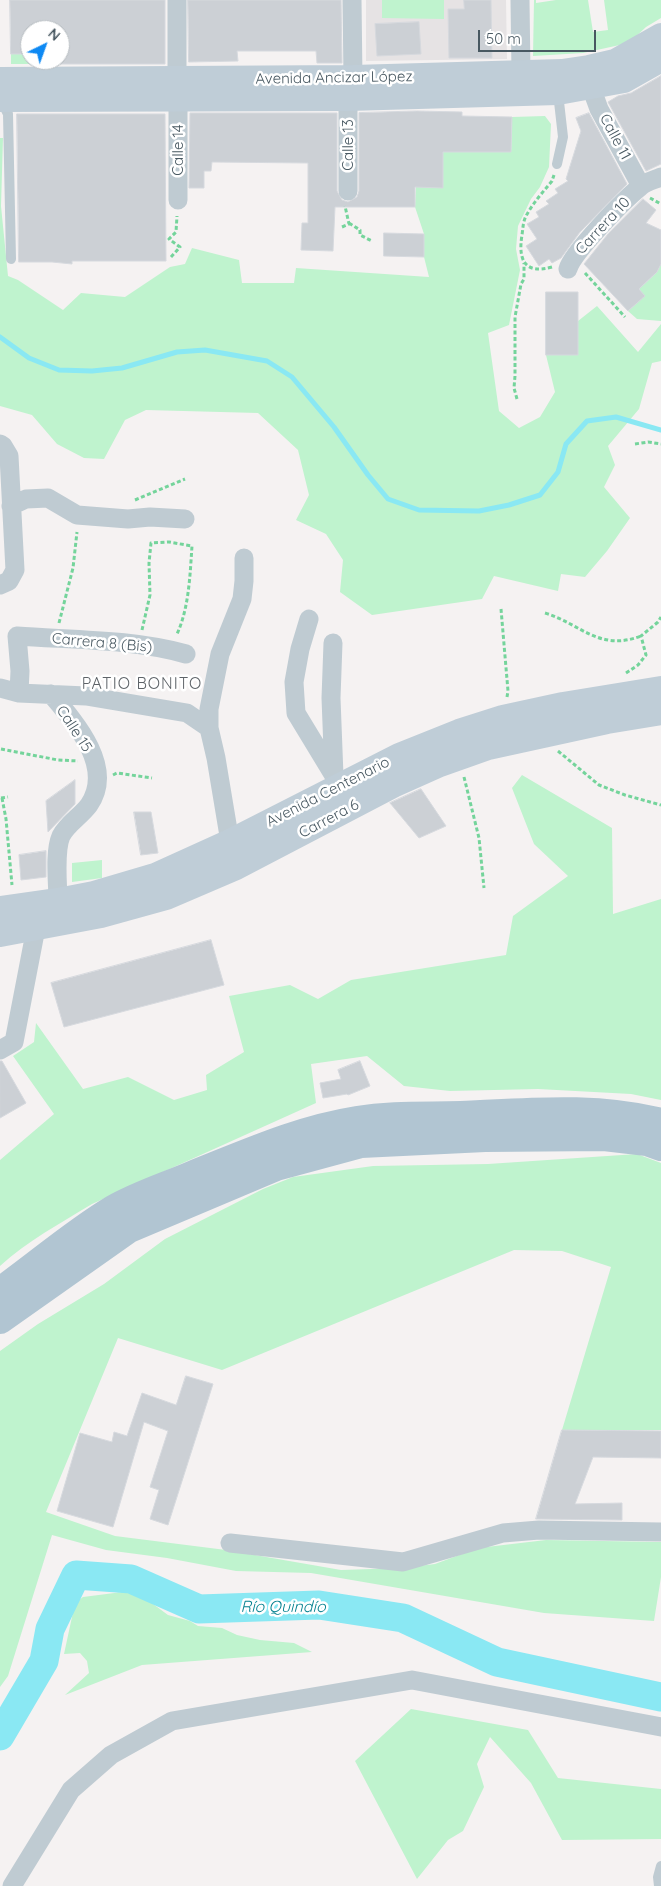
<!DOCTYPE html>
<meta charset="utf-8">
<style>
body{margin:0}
#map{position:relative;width:661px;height:1886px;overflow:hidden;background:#f5f2f2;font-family:Quicksand,sans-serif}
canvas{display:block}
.north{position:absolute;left:20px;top:20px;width:50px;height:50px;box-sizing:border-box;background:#fff;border:1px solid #b6bcc0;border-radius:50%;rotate:42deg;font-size:14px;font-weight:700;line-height:20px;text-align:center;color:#485861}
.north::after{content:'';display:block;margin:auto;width:18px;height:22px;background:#0e89f3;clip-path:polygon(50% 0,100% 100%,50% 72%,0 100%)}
.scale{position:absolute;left:478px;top:30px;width:118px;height:22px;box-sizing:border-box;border:2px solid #485861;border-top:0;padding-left:6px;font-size:15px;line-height:18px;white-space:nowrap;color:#485861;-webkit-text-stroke:4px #fff;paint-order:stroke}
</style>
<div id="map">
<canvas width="661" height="1886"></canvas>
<div class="north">N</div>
<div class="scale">50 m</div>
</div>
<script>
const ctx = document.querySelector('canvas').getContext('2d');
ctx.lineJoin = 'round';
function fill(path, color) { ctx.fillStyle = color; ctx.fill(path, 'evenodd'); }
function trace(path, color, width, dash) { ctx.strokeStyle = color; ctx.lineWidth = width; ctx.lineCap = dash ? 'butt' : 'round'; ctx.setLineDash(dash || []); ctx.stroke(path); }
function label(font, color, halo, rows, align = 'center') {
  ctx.font = font + ' Quicksand,sans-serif'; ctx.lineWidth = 5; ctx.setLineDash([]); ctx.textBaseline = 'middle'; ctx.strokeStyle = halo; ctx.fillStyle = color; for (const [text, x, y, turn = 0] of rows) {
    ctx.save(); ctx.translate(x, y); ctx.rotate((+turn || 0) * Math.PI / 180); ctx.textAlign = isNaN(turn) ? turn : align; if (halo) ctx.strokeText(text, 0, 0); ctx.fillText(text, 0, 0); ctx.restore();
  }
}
const education = new Path2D(`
 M366 0H506L507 59 366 61Z`);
const green = new Path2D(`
 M382 0H444V19L382 18Z
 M534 0H536V3L556 0H588L593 32 608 30 604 0H661V18L646 27 629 43 583 53 533 56Z
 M11 54H30V60H58V64H11Z
 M545 116 551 124 549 167 540 187 531 199 518 226 516 249 520 270 509 325 488 333 499 411 519 428 540 417 555 392 546 355H578V321L597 306 638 352 661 324V361L652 363 639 409 608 446 615 465 604 487 630 518 607 551 585 577 561 574 558 591 494 576 482 599 372 615 340 592 343 560 326 534 296 520 309 495 298 450 258 413 146 410 125 420 104 459 84 458 57 444 32 415 0 406V138H3L1 206 8 276 18 280 63 310 81 293 125 297 170 267 185 264 192 248 239 260 242 283H294L296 268 429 277 424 257V234L415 207 416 187H443V149L462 152H511L512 117Z
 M661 264V321L637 319 628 311 644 296 639 289 657 272Z
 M522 775 612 828 613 914 661 899V1100L631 1094 538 1089 450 1091 404 1086 367 1056 311 1064 316 1103 92 1204C61 1223 27 1241 0 1266V1160L54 1114 13 1056 34 1042 36 1023 83 1089 128 1077 174 1100 207 1090 206 1075 244 1052 229 996 290 985 318 999 351 980 506 955 513 916 568 876 534 844 512 788Z
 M102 860V878L72 882V863Z
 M637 1154 661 1163V1430H562L611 1267 562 1251 514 1250 222 1370 118 1338 46 1512 115 1536 226 1550 341 1570 402 1568 435 1564 478 1548 546 1540 661 1542V1577L654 1621 544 1613 311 1573 236 1571 167 1558 106 1550 52 1535 8 1676 0 1687V1351L38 1324 104 1284 165 1239 263 1189 293 1177 373 1166 488 1164Z
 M130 1591 149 1601 168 1615 190 1621 198 1626 222 1628 237 1635 260 1640 294 1643 312 1652 142 1665 65 1695 89 1673 87 1661 80 1653 64 1654 75 1603 83 1597Z
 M411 1709 528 1730 558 1778 661 1789V1839L562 1840 531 1783 490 1737 477 1764 484 1787 463 1831 448 1840 417 1879 355 1761Z`);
const stream = new Path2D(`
 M0 337 29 358 59 370 92 371 122 368 177 352 205 350 267 361 292 377 334 427 368 475 388 499 419 510 479 511 509 505 540 495 558 472 566 444 587 421 616 417 661 430`);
const river = new Path2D(`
 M0 1736 44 1661 50 1629 76 1575 131 1579 199 1609 319 1605 403 1618 497 1662 661 1697`);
const building = new Path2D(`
 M10 0H165V64H60V30H30V54H11Z
 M188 0H341L342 63H317L316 51H237L238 61 189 62Z
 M464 0H491L492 58H449L448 9H464Z
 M419 22 421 54 377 56 375 24Z
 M661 76V164L646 171 608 102 618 96 631 93Z
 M417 111 462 112V116L512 117 511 152H443V188L415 187V207H335L333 251 301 250 302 223H308V163L212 162 211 171H204V188H189L190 113H337V191L342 200 348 202 357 197 359 191V113Z
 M589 113 627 184 580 232 561 258 552 263 549 259 539 266 526 246 537 239 527 224 539 217 536 212 549 204 546 201 558 193 555 189 568 181 566 179 581 131 576 118Z
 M17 114H165L166 261H72V264L52 262H19Z
 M643 199 656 210 646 223 661 230V264L657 272 639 289 645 296 628 311 584 264 608 234Z
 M384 233 424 234V257L384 256Z
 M546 292H578V355H546Z
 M75 780V804L48 832 46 801Z
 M421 789 446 826 419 838 390 803Z
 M134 812H151L158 853 141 855Z
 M46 851V877L21 880 19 855Z
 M211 940 224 985 64 1027 51 983Z
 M0 1061H2L26 1103 0 1118Z
 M360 1061 370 1086 348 1095 347 1094 323 1098 320 1083 341 1079 338 1070Z
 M186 1376 213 1384 168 1525 150 1519 159 1490 150 1487 168 1431 144 1422 113 1527 57 1511 80 1433 112 1442 114 1432 127 1436 142 1393 176 1405Z
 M562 1430 661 1431V1458L593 1457 575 1504 622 1503V1520L536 1519Z`);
const path = new Path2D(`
 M650 198 661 204
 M349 223 360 230V235L372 241
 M342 227 349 224 345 206
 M171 257 180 247 169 239 176 232 177 216
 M552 267C524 275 518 259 522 235 523 228 523 222 526 216 533 203 543 192 552 181L554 175
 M585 273 625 317
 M517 399 514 388 515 376V317L521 284 524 279V263
 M635 444 648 442 661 444
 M135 500 185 479
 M501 609 508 691 507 697
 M545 613C581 624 599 652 641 636
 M59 623 73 568 77 532
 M142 630 150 595 149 563 151 543 169 542 192 546C190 575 189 608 177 634
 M626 673 638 665 646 655 641 636 658 622 661 617
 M1 749 58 760 78 761
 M558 751 599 785 625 795 661 805
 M113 775 117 773 152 778
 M464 777 479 838 484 888
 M1 798 8 797
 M2 798 6 819 12 885`);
const lane = new Path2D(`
 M2 102 8 114 11 259
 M557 164 563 137 558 93
 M659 1886 658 1877 661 1866`);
const street = new Path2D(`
 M177 0V80
 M352 0 353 78
 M520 0 521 73
 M591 87 599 109 641 186
 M348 191V98
 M178 200V99
 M568 269C572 253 625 199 640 187 645 182 654 180 661 177
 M0 444 3 446 9 456 15 570 9 581 0 585
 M11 506 26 499 48 498 77 515 128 519 150 517 185 519
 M309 619 300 649 294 682 296 713 333 774
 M333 643 331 698 334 776
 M0 688 19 693 86 696 187 713 209 728
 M19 693 20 671 17 636C71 640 134 639 186 654
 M51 694C75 722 115 767 89 805 81 816 67 824 61 836 54 852 58 884 58 901
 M230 842 216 758 209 728V709L220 654 242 599 244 581V558
 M0 1050 14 1042 36 928 35 916
 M230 1543 403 1562 503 1533 539 1530 661 1532
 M12 1886 71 1790 111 1755 172 1721 412 1680 661 1727`);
const secondary = new Path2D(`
 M0 80 353 78 562 72 589 68 615 62 661 36
 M0 99 348 98 558 92 624 80 661 59
 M0 909 58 901 94 894 155 876 230 842 399 756 459 732 503 718 563 705 661 689
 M0 934 101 915 166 897 236 867 393 785 440 764 488 747 607 721 661 712`);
const primary = new Path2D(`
 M0 1291C38 1264 73 1233 113 1209 139 1194 169 1185 196 1173 249 1152 300 1129 357 1120 398 1113 440 1117 481 1114 542 1111 601 1107 661 1122
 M0 1320 129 1229 276 1167 361 1144 485 1138 604 1137 647 1142 661 1147`);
const streetNames = [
 ["Avenida Ancizar López",334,78,-1],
 ["Calle 11",615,137,62],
 ["Calle 13",348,145,-90],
 ["Calle 14",178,150,-90],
 ["Carrera 10",603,226,-47],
 ["Carrera 8 (Bis)",102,643,5],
 ["Calle 15",74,729,57],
 ["Avenida Centenario",328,792,-27],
 ["Carrera 6",329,819,-28]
];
const neighbourhoodNames = [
 ["PATIO BONITO",142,684]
];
const waterNames = [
 ["Río Quindío",283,1607]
];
fill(education, '#e6e3e4');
fill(green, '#bff3ce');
trace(stream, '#8ae8f3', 5);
trace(river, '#8ae8f3', 29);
fill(building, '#ccd0d5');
trace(building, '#d6d9de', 1);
trace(path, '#74d49b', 3, [4, 2.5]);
trace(lane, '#bfcbd2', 10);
trace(street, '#bfcbd2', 19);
trace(secondary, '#bfcdd7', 26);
trace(primary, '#b1c5d2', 28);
label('15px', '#485861', '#fff', streetNames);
ctx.letterSpacing = '1px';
label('16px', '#5e6368', '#fff', neighbourhoodNames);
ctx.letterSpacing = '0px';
label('italic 16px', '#068290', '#fff', waterNames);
</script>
